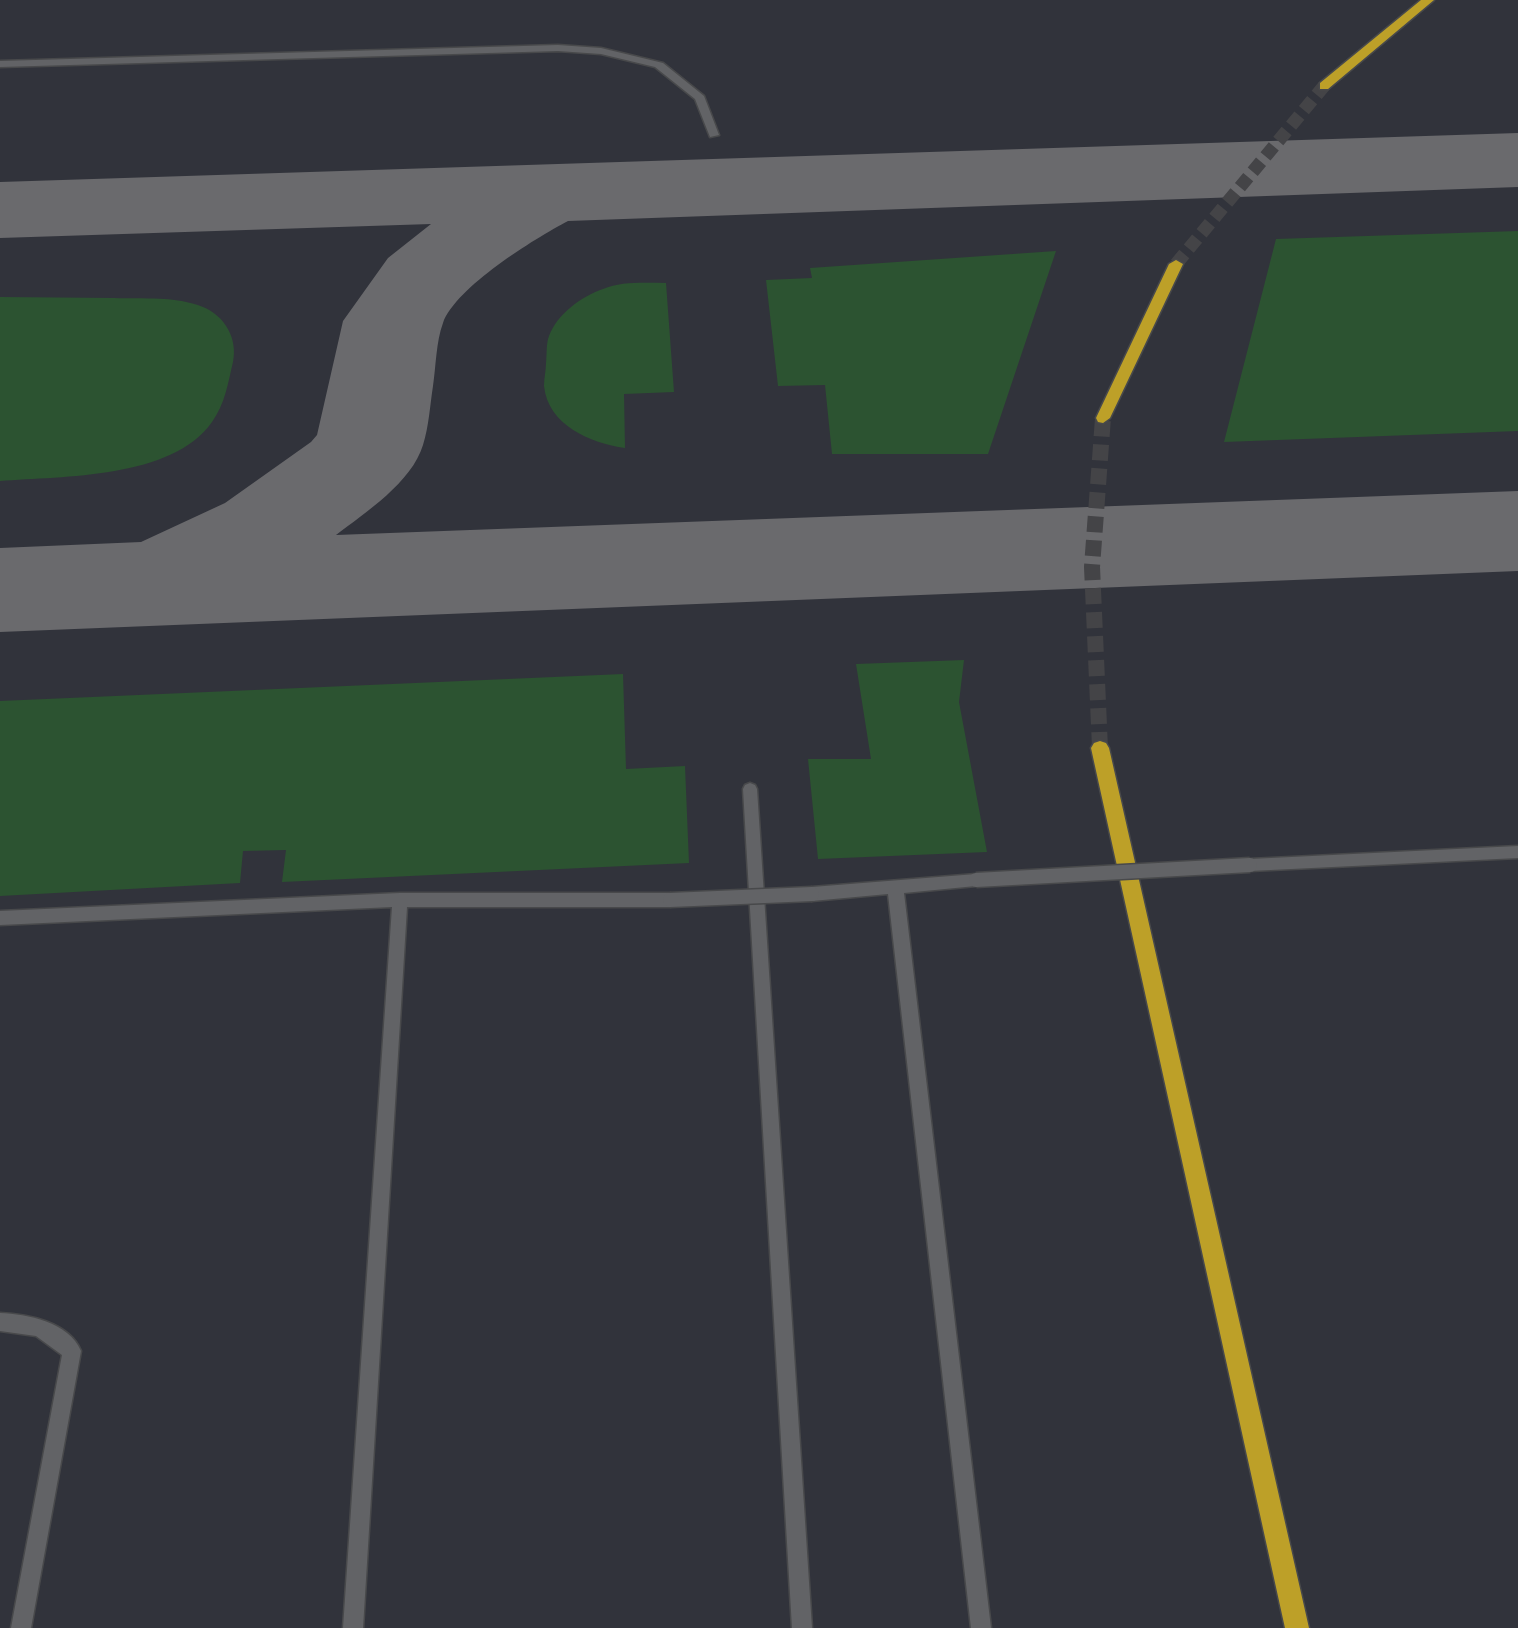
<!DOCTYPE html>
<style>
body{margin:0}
canvas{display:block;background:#2b2b2e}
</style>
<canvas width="1518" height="1628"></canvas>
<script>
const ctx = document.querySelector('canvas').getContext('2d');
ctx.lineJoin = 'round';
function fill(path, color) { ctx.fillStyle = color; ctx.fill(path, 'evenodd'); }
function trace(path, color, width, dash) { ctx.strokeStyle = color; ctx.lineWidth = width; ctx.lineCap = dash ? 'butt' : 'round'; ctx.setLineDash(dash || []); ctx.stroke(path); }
const built = new Path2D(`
 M0 0H1518V1628H0Z`);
const green = new Path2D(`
 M1518 231V431L1224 442 1276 239Z
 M1056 251 988 454H832L825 385 778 386 766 280 812 278 810 268Z
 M666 283 674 392 624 394 625 448C590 443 548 425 544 386 544 378 546 370 546 363 547 354 546 344 549 336 558 313 581 297 603 289 622 281 645 283 666 283Z
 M0 297C38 297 76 298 114 298 143 299 176 296 203 307 225 316 238 339 233 362 228 383 225 404 212 422 172 479 63 476 0 481Z
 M964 660 959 702 987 852 818 859 808 759H871L856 664Z
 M623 674 626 769 685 766 689 863 282 882 286 850 243 851 240 883 0 896V701Z`);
const taxiway = new Path2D(`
 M1518 133V187L568 221C534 239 456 287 443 323 436 342 436 366 433 386 430 405 429 426 423 445 412 482 365 513 336 535L1518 491V571L0 632V548L141 542 225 503 311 442 317 435 343 321 388 258 431 224 0 238V182Z`);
const highwayTunnelFar1 = new Path2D(`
 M1176 264 1324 86`);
const highwayTunnel = new Path2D(`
 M1100 748 1092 567 1103 418`);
const lane = new Path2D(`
 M558 45 601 48 663 63 704 96 719 135 710 137 695 99 655 67 601 54 558 51 0 67V61Z
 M750 783 755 785 757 789 812 1628H792L743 789 745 785Z
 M1518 846V858L1250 871 1245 869 1242 865 1245 861 1250 859Z
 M976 874 981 875 984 880 981 885 976 886 904 893 991 1628H971L888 894 812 901 807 899 804 894 807 889 812 887Z
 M400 893H670L676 895 678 900 676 905 670 907H407L363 1628H343L392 907 0 925V911Z
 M0 1313C27 1314 69 1322 81 1351L31 1628H11L62 1355 36 1336 0 1331Z`);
const highway = new Path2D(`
 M1421 0H1434L1328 89H1320V83Z
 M1176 260 1183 264 1110 418 1103 423 1098 422 1096 418 1169 264Z
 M1100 741 1106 743 1109 748 1309 1628H1285L1091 748 1094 743Z`);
const laneBridge = new Path2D(`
 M976 880 1250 865
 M670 900 812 894`);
fill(built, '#31333b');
fill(green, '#2c5331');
fill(taxiway, '#6a6a6d');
trace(highwayTunnelFar1, '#444447', 13, [13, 7]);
trace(highwayTunnel, '#444447', 16, [16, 8]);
trace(lane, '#48494b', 3);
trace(highway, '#48494b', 3);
fill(lane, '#626366');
fill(highway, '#bda028');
trace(laneBridge, '#48494b', 17, []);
trace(laneBridge, '#626366', 14);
</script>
